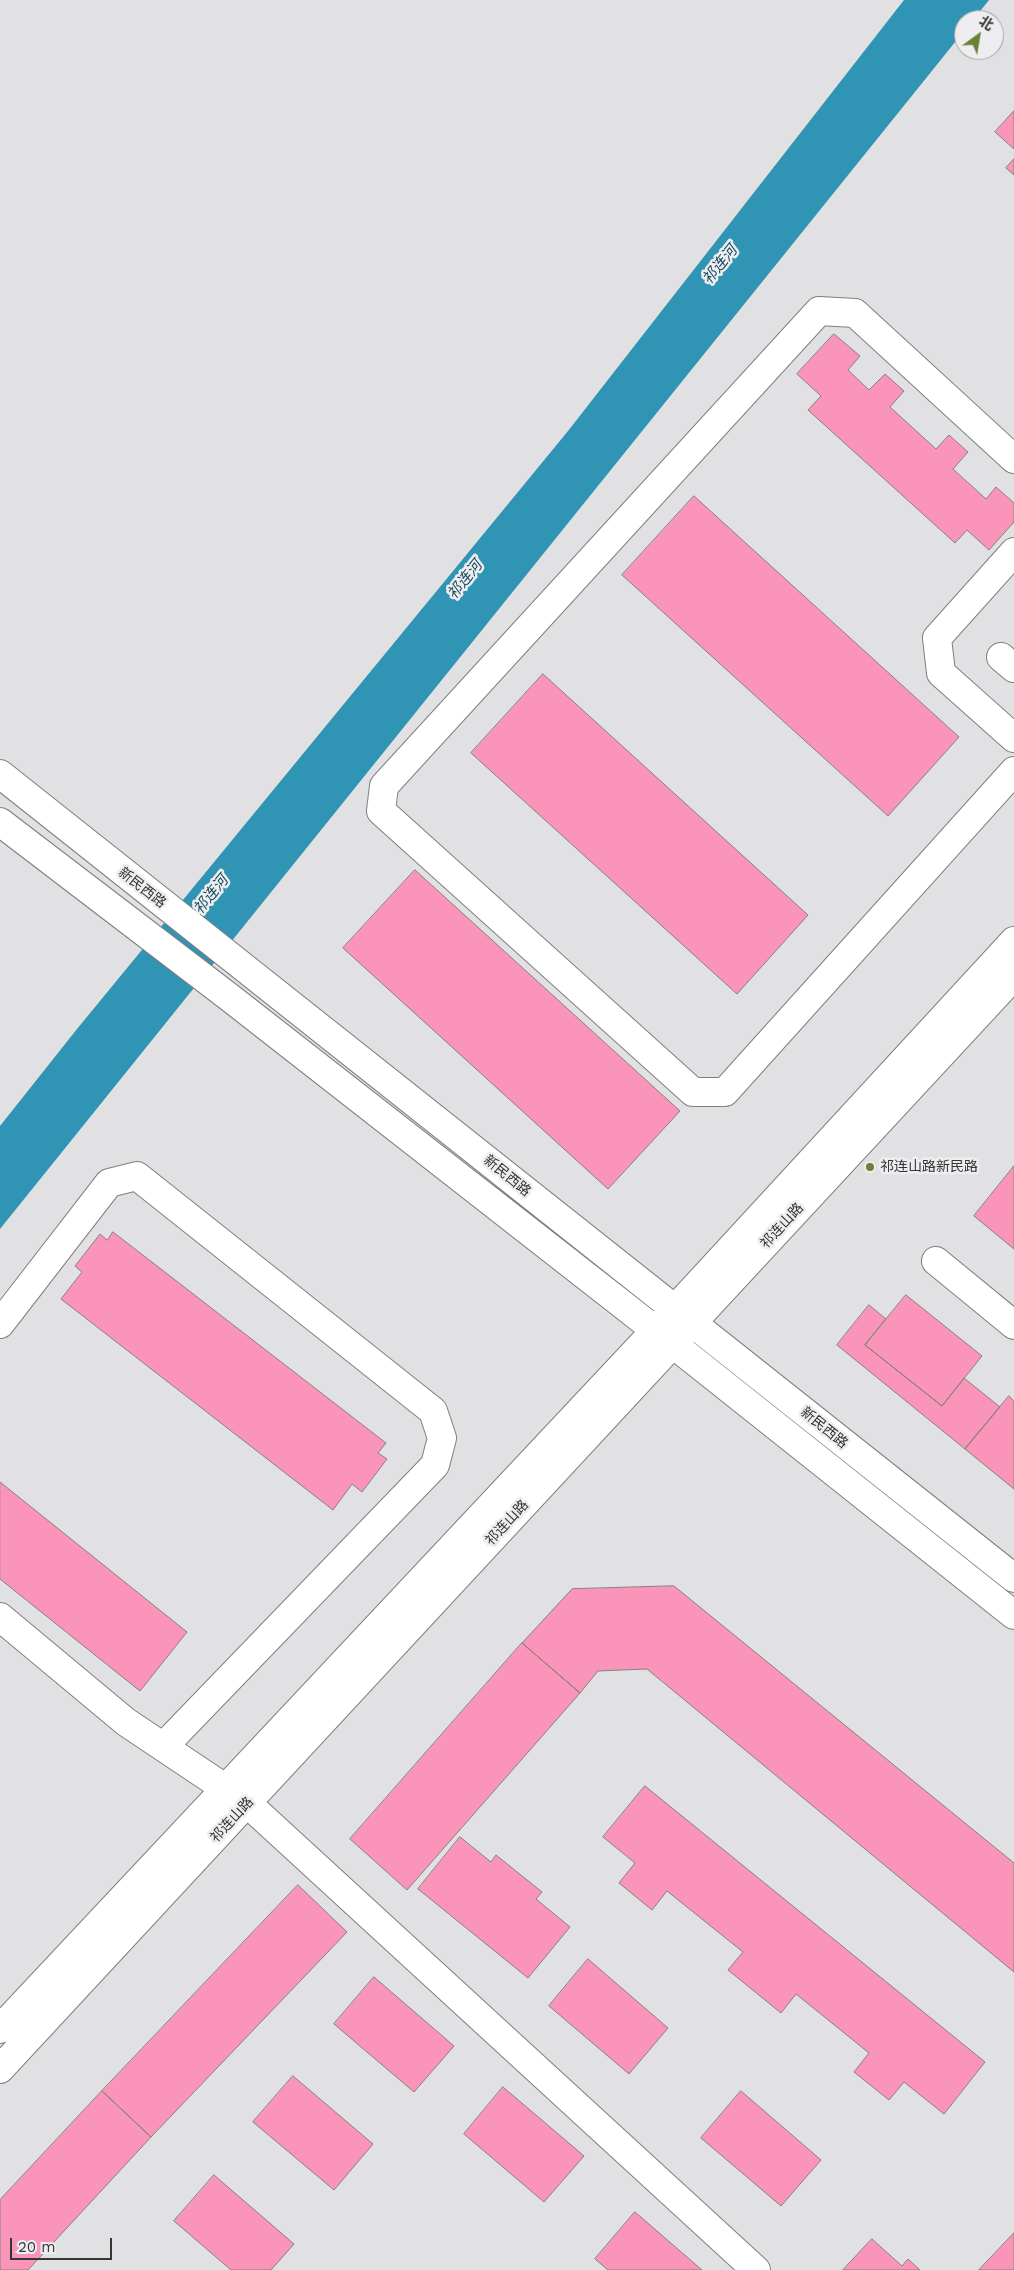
<!DOCTYPE html>
<meta charset="utf-8">
<style>
body{margin:0}
#map{position:relative;width:1014px;height:2270px;overflow:hidden;background:#e1e0e3;font-family:"Work Sans","Noto Sans SC",sans-serif}
canvas{display:block}
.north{position:absolute;left:954px;top:10px;width:50px;height:50px;box-sizing:border-box;background:#eeedf0;border:1px solid #a4a3a6;border-radius:50%;rotate:32deg;font-size:14px;font-weight:700;line-height:20px;text-align:center;color:#353536}
.north::after{content:'';display:block;margin:auto;width:18px;height:22px;background:#6b8234;clip-path:polygon(50% 0,100% 100%,50% 72%,0 100%)}
.scale{position:absolute;left:10px;top:2238px;width:102px;height:22px;box-sizing:border-box;border:2px solid #353536;border-top:0;padding-left:6px;font-size:15px;line-height:18px;white-space:nowrap;color:#353536;-webkit-text-stroke:4px #eeedf0;paint-order:stroke}
</style>
<div id="map">
<canvas width="1014" height="2270"></canvas>
<div class="north">北</div>
<div class="scale">20 m</div>
</div>
<script>
const ctx = document.querySelector('canvas').getContext('2d');
ctx.lineJoin = 'round';
function fill(path, color) { ctx.fillStyle = color; ctx.fill(path, 'evenodd'); }
function trace(path, color, width, dash) { ctx.strokeStyle = color; ctx.lineWidth = width; ctx.lineCap = dash ? 'butt' : 'round'; ctx.setLineDash(dash || []); ctx.stroke(path); }
function label(font, color, halo, rows, align = 'center') {
  ctx.font = font + ' "Work Sans","Noto Sans SC",sans-serif'; ctx.lineWidth = 5; ctx.setLineDash([]); ctx.textBaseline = 'middle'; ctx.strokeStyle = halo; ctx.fillStyle = color; for (const [text, x, y, turn = 0] of rows) {
    ctx.save(); ctx.translate(x, y); ctx.rotate((+turn || 0) * Math.PI / 180); ctx.textAlign = isNaN(turn) ? turn : align; if (halo) ctx.strokeText(text, 0, 0); ctx.fillText(text, 0, 0); ctx.restore();
  }
}
const water = new Path2D(`
 M904 0H989L973 20H964V31L0 1229V1126L77 1029 568 431Z`);
const building = new Path2D(`
 M1014 111V149L995 132Z
 M1014 159V175L1006 168Z
 M834 334 860 356 848 370 869 390 885 374 904 391 890 407 936 449 949 435 968 452 953 469 986 499 996 487 1014 503V522L989 550 967 530 955 543 808 410 821 396 797 374Z
 M694 496 959 737 888 816 622 575Z
 M543 674 808 915 737 994 471 753Z
 M415 870 680 1111 608 1189 343 948Z
 M1014 1166V1249L974 1216Z
 M113 1232 386 1443 378 1453 387 1459 362 1492 352 1484 333 1510 61 1299 82 1272 75 1266 100 1234 107 1240Z
 M906 1295 982 1356 942 1406 865 1345Z
 M869 1305 886 1319 865 1345 942 1406 964 1378 1000 1407 965 1449 837 1345Z
 M1009 1396 1014 1401V1489L965 1449Z
 M0 1482 187 1632 140 1691 0 1579Z
 M674 1586 1014 1863V1972L647 1669 598 1671 580 1693 522 1643 572 1589Z
 M522 1643 580 1693 407 1890 350 1839Z
 M645 1786 985 2062 944 2114 904 2082 889 2100 854 2072 869 2053 796 1994 781 2013 728 1970 743 1952 667 1891 652 1910 619 1883 635 1863 603 1837Z
 M460 1837 491 1862 496 1855 542 1892 536 1899 570 1927 528 1978 418 1889Z
 M298 1885 347 1932 151 2137 102 2091Z
 M588 1959 668 2028 629 2074 549 2006Z
 M374 1977 454 2046 414 2092 334 2024Z
 M293 2076 373 2144 334 2190 253 2122Z
 M503 2087 584 2156 544 2202 464 2134Z
 M102 2091 151 2137 28 2270H0V2200Z
 M741 2091 821 2160 781 2206 701 2138Z
 M214 2175 294 2244 271 2270H231L174 2221Z
 M635 2212 702 2270H608L595 2259Z
 M1014 2233V2270H979Z
 M872 2239 902 2266 908 2259 920 2270H843Z`);
const minor = new Path2D(`
 M1014 459 855 313 819 311 384 786 381 811 693 1092H725L1014 771
 M1014 552 937 638 941 673 1014 738
 M1001 657 1014 668
 M0 774 1014 1578
 M0 822 229 997 673 1344 1014 1615
 M936 1261 1014 1325
 M0 1324 109 1183 137 1176 433 1411 442 1438 435 1465 163 1747
 M0 1617 126 1722 247 1803 756 2270
 M0 2029 652 1334 1014 941
 M0 2069 1014 976`);
const markers = [
 [870,1167,5,"#6b8234"]
];
const streetNames = [
 ["新民西路",142,888,38],
 ["新民西路",507,1176,39],
 ["祁连山路",782,1226,-47],
 ["新民西路",824,1428,39],
 ["祁连山路",507,1523,-47],
 ["祁连山路",232,1820,-47]
];
const poiNames = [
 ["祁连山路新民路",880,1167]
];
const waterNames = [
 ["祁连河",720,265,-51],
 ["祁连河",465,580,-51],
 ["祁连河",211,895,-51]
];
fill(water, '#3094b5');
fill(building, '#fa95b9');
trace(building, '#848081', 1);
trace(minor, '#807e81', 30);
trace(minor, '#fff', 28);
for (const [x, y, r, color] of markers) { const dot = new Path2D(); dot.arc(x, y, r, 0, 2 * Math.PI); ctx.fillStyle = color; ctx.fill(dot); trace(dot, '#eeedf0', 2); }
label('14px', '#353536', '#eeedf0', streetNames);
label('14px', '#353536', '#eeedf0', poiNames, 'left');
label('italic 15px', '#134a5c', '#eeedf0', waterNames);
</script>
